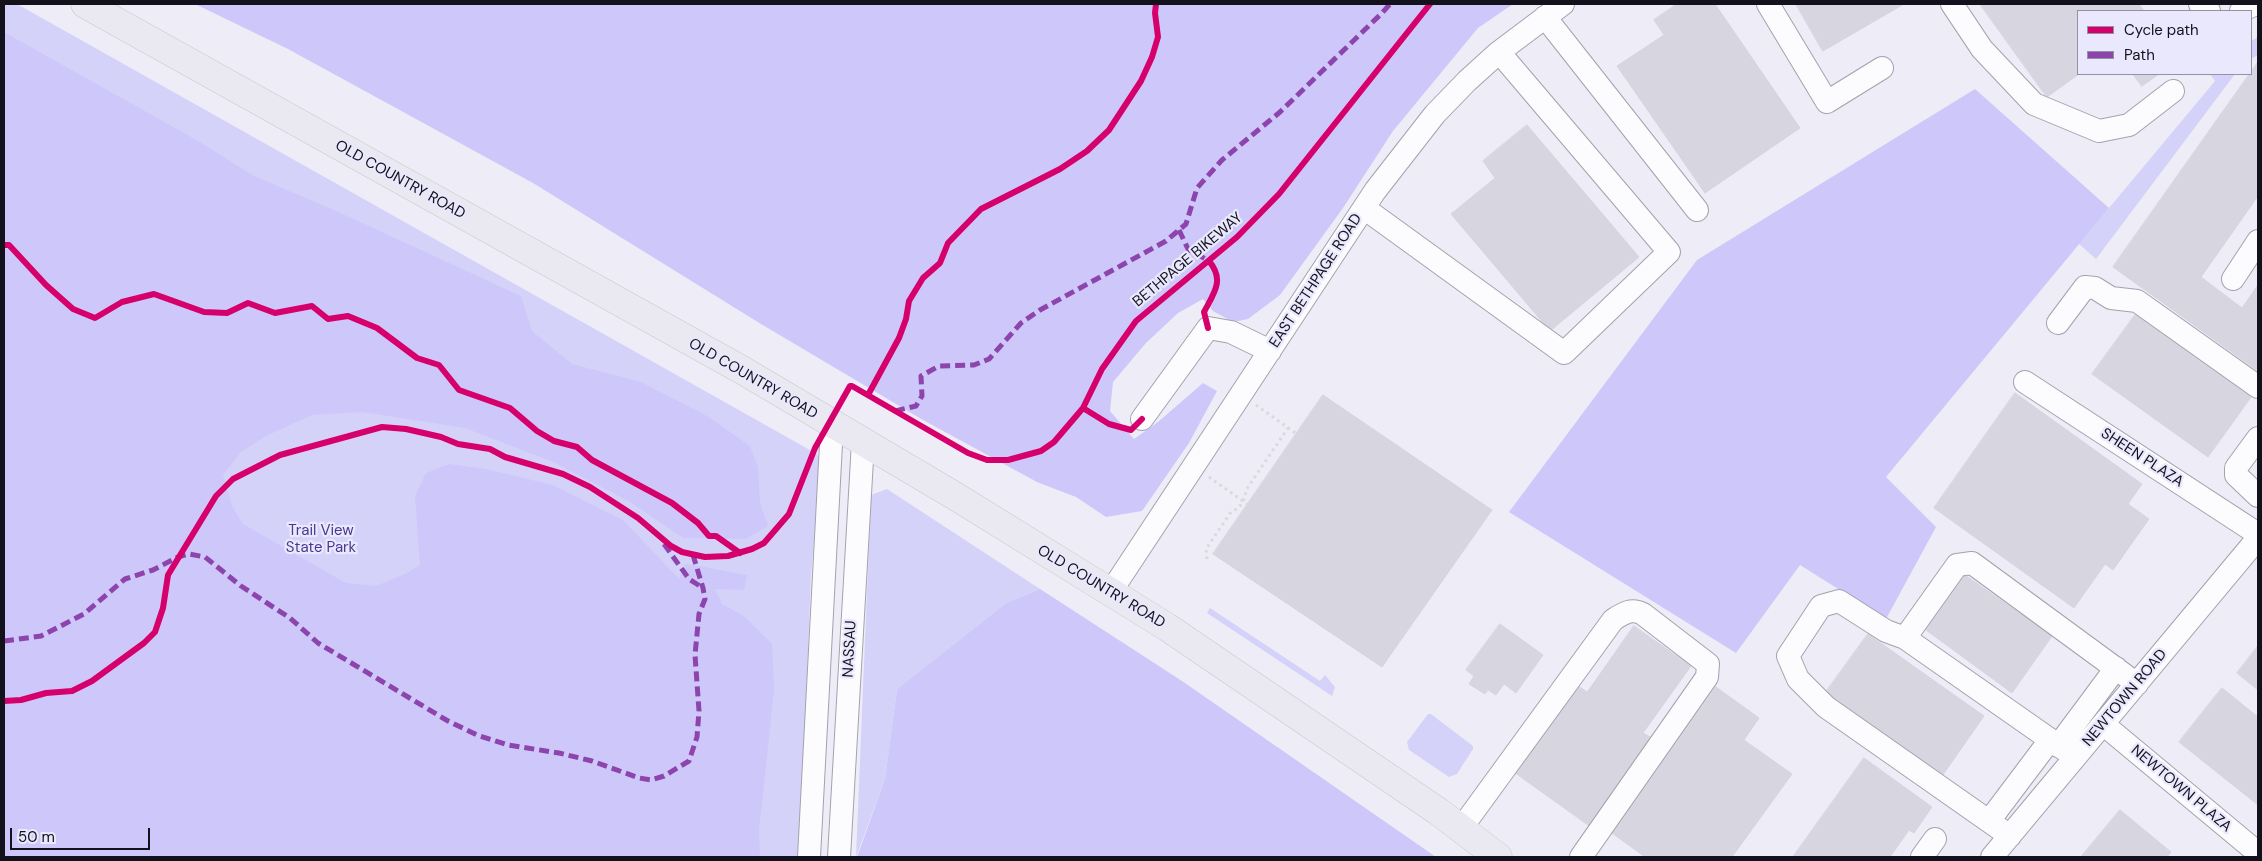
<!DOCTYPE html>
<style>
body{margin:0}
#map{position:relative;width:2262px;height:861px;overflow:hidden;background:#edecf7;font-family:"DM Sans",sans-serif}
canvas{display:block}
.frame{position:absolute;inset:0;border:5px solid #12111c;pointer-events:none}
.legend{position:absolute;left:2077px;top:10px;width:175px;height:65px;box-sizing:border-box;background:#e9e8fc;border:1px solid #9392a2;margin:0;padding:6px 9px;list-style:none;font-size:15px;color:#12111c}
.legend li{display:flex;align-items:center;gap:10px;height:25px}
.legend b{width:25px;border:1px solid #9392a2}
.scale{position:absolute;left:10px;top:828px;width:140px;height:22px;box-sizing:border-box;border:2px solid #12111c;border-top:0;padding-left:6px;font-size:15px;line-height:18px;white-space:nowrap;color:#12111c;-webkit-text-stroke:4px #e9e8fc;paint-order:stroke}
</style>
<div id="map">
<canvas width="2262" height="861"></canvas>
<div class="frame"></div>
<ul class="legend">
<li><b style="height:6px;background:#d6006c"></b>Cycle path</li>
<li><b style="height:6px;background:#8e44ad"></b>Path</li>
</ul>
<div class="scale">50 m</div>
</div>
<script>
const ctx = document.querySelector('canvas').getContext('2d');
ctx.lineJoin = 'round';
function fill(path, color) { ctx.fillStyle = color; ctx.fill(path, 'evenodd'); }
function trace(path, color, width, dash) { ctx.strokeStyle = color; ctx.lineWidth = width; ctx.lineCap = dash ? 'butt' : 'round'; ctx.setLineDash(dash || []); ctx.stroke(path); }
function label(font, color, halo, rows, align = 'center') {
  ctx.font = font + ' "DM Sans",sans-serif'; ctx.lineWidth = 4.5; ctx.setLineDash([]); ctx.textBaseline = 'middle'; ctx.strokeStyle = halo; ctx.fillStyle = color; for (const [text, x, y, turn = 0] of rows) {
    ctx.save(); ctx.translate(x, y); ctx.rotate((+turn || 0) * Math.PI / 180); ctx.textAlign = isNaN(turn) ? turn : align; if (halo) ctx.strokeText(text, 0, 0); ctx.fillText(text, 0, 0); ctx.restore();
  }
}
const green = new Path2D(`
 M4 4H17L817 454 821 462 811 575 800 857H4Z
 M2258 37V55L2251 59V41Z
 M2210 74H2235L2096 259 2079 244 2215 81Z
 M887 489 1040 589 1006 603 897 689 885 779 856 857 871 495Z
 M1210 608 1320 681 1325 675 1335 687 1332 696 1207 613Z
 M1428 714H1431L1473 746V749L1457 774 1449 777 1409 750 1407 742Z`);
const forest = new Path2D(`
 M195 4H1513L1478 28 1393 131 1343 208 1280 295 1248 319 1233 322 1213 311 1203 299 1178 313 1146 343 1113 382 1110 411 1134 439 1158 422 1203 383 1217 391 1189 443 1142 511 1106 517 1076 497 1037 482 923 420 761 324 533 183 288 49Z
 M4 32 200 142 252 175 334 210 521 296 532 331 572 364 641 382 709 417 750 446 758 467 760 503 768 526 746 539 683 538 630 502 553 462 465 428 362 412 312 415 266 436 241 452 223 475 233 508 243 524 346 583 376 586 405 574 420 565 415 496 426 473 449 464 486 469 553 485 623 520 679 579 685 564C706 566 726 572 747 575L744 590 715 589 722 604 744 616 772 644 774 690 759 830 760 857H4Z
 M1975 89 2109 208 1886 477 1936 527 1886 619 1800 565 1736 653 1509 512 1697 260Z
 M1040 589 1182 681 1436 857H857L885 779 897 689 1006 603Z`);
const building = new Path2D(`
 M1677 4H1715L1800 128 1705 193 1617 66 1664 35 1654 20Z
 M1796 4H1904L1823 51Z
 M1980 4H2139L2144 11H2078L2079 74 2047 97Z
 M2258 62V196L2201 277 2242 308 2258 285V371L2113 267Z
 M2133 74H2159L2142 86Z
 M1527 125 1639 257 1550 331 1451 214 1495 178 1483 161Z
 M2138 311 2254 393 2208 457 2092 374Z
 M2015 393 2142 484 2128 504 2149 519 2113 570 2105 564 2074 608 1934 508Z
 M1323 395 1492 510 1382 667 1213 554Z
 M1965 575 2052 636 2012 693 1926 630Z
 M1500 624 1543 655 1516 693 1504 684 1496 695 1488 690 1485 694 1469 684 1474 676 1466 670Z
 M1634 626 1691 666 1643 733 1657 741 1595 830 1511 770 1574 683 1587 692Z
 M1868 634 1984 716 1940 779 1823 696Z
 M2258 646V690L2237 673Z
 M1716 687 1759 718 1744 740 1792 774 1732 857H1645L1612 833Z
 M2222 688 2258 717V805L2179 742Z
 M1864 758 1932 807 1914 833 1909 830 1890 857H1793Z
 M2120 810 2171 852 2167 857H2081Z`);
const path = new Path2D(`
 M1256 405 1297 434
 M1209 477 1247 504
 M1207 559 1206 549 1231 512C1241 508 1245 500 1246 490L1288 428`);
const minor = new Path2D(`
 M1768 4 1827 102 1882 68
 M1952 4 1982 49 2034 104 2099 131 2129 125 2173 91
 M2200 4 2209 11
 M2241 11 2256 4
 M1545 17 1697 210
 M1364 208 1564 353 1669 252 1499 52
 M2233 279 2258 241
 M2058 323 2085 287 2095 288 2111 298 2137 301 2258 387
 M2025 382 2258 534
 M1142 419 1208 328 1231 332 1270 351
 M2258 438 2236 468V475L2258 496
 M1110 593 1375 191 1435 114 1467 81 1499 52 1563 4
 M1905 638 1957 565 1972 563 2137 684
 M2103 724 2258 853
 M2058 746 2116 668
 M1989 821 2050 740
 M1460 830 1613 620C1624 613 1631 608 1643 614L1708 664 1707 677 1581 857
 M2010 836 1826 707 1798 679 1788 656 1821 606 1839 601 1886 631 1905 638 2075 757
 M809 857 832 425
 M839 857 863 442
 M1922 857 1935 839
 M1992 857 2258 538`);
const major = new Path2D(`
 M85 4 742 370 955 496 1167 627 1439 812 1498 857`);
const quiet = new Path2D(`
 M1179 230 1188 249 1209 261
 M895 411 916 406 922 396 921 376 939 366 974 365 989 359 1021 323 1040 310 1166 241 1179 230 1186 224 1197 188 1222 160 1280 112 1382 13 1390 4
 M664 544 689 579 703 588
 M4 641 41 636 84 614 125 579 153 570 178 557 189 554 205 557 241 586 290 618 318 643 448 721 477 735 508 745 559 753 592 761 639 778 651 780 664 776 689 761 697 737 699 711 695 655 699 614 705 599 703 588 693 555`);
const cycleway = new Path2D(`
 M4 245H9L46 285 73 309 95 318 122 302 154 294 204 312 227 313 248 303 275 313 312 306 328 319 348 316 377 328 417 358 439 365 459 390 510 408 537 431 554 441 577 447 592 460 672 503 698 523 709 536H716L740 553
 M1208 328 1204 312C1214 293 1225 280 1209 261
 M868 395 899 338 906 319 909 301 923 278 940 263 948 243 981 209 1060 169 1087 151 1109 130 1141 81 1152 57 1158 37 1155 13 1156 4
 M1083 408 1109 424 1131 430 1142 419
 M4 701 21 700 46 693 72 691 92 681 144 643 155 632 163 608 168 575 216 496 233 479 280 455 382 427 406 429 441 437 458 444 490 449 505 457 563 474 590 487 638 518 671 546 682 552 705 557 728 556 752 549 764 543 789 514 815 448 850 386H852L968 453 987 460H1008L1041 451 1054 442 1083 408 1102 369 1136 321 1237 237 1279 194 1430 4`);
const streetNames = [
 ["OLD COUNTRY ROAD",400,180,29],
 ["BETHPAGE BIKEWAY",1188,260,-40],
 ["EAST BETHPAGE ROAD",1316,281,-57],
 ["OLD COUNTRY ROAD",753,379,30],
 ["SHEEN PLAZA",2142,458,33],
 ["OLD COUNTRY ROAD",1101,587,31],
 ["NASSAU",850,649,-87],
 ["NEWTOWN ROAD",2125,698,-50],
 ["NEWTOWN PLAZA",2181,789,40]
];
const parkNames = [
 ["Trail View",321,531],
 ["State Park",321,548]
];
fill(green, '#d5d2f9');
fill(forest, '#cdc8f9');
fill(building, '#d6d5e0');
trace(building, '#d5d4e0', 1);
trace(minor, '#a3a2ad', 24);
trace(major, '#c9c8ce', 29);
trace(path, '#d9d9dd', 3, [2.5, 4]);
trace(minor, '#fcfcfe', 22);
trace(major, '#eae8f1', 28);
trace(quiet, '#8e44ad', 5, [10, 5]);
trace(cycleway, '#d6006c', 6);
label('15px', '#12111c', '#e9e8fc', streetNames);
label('15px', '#4a3791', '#e9e8fc', parkNames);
</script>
